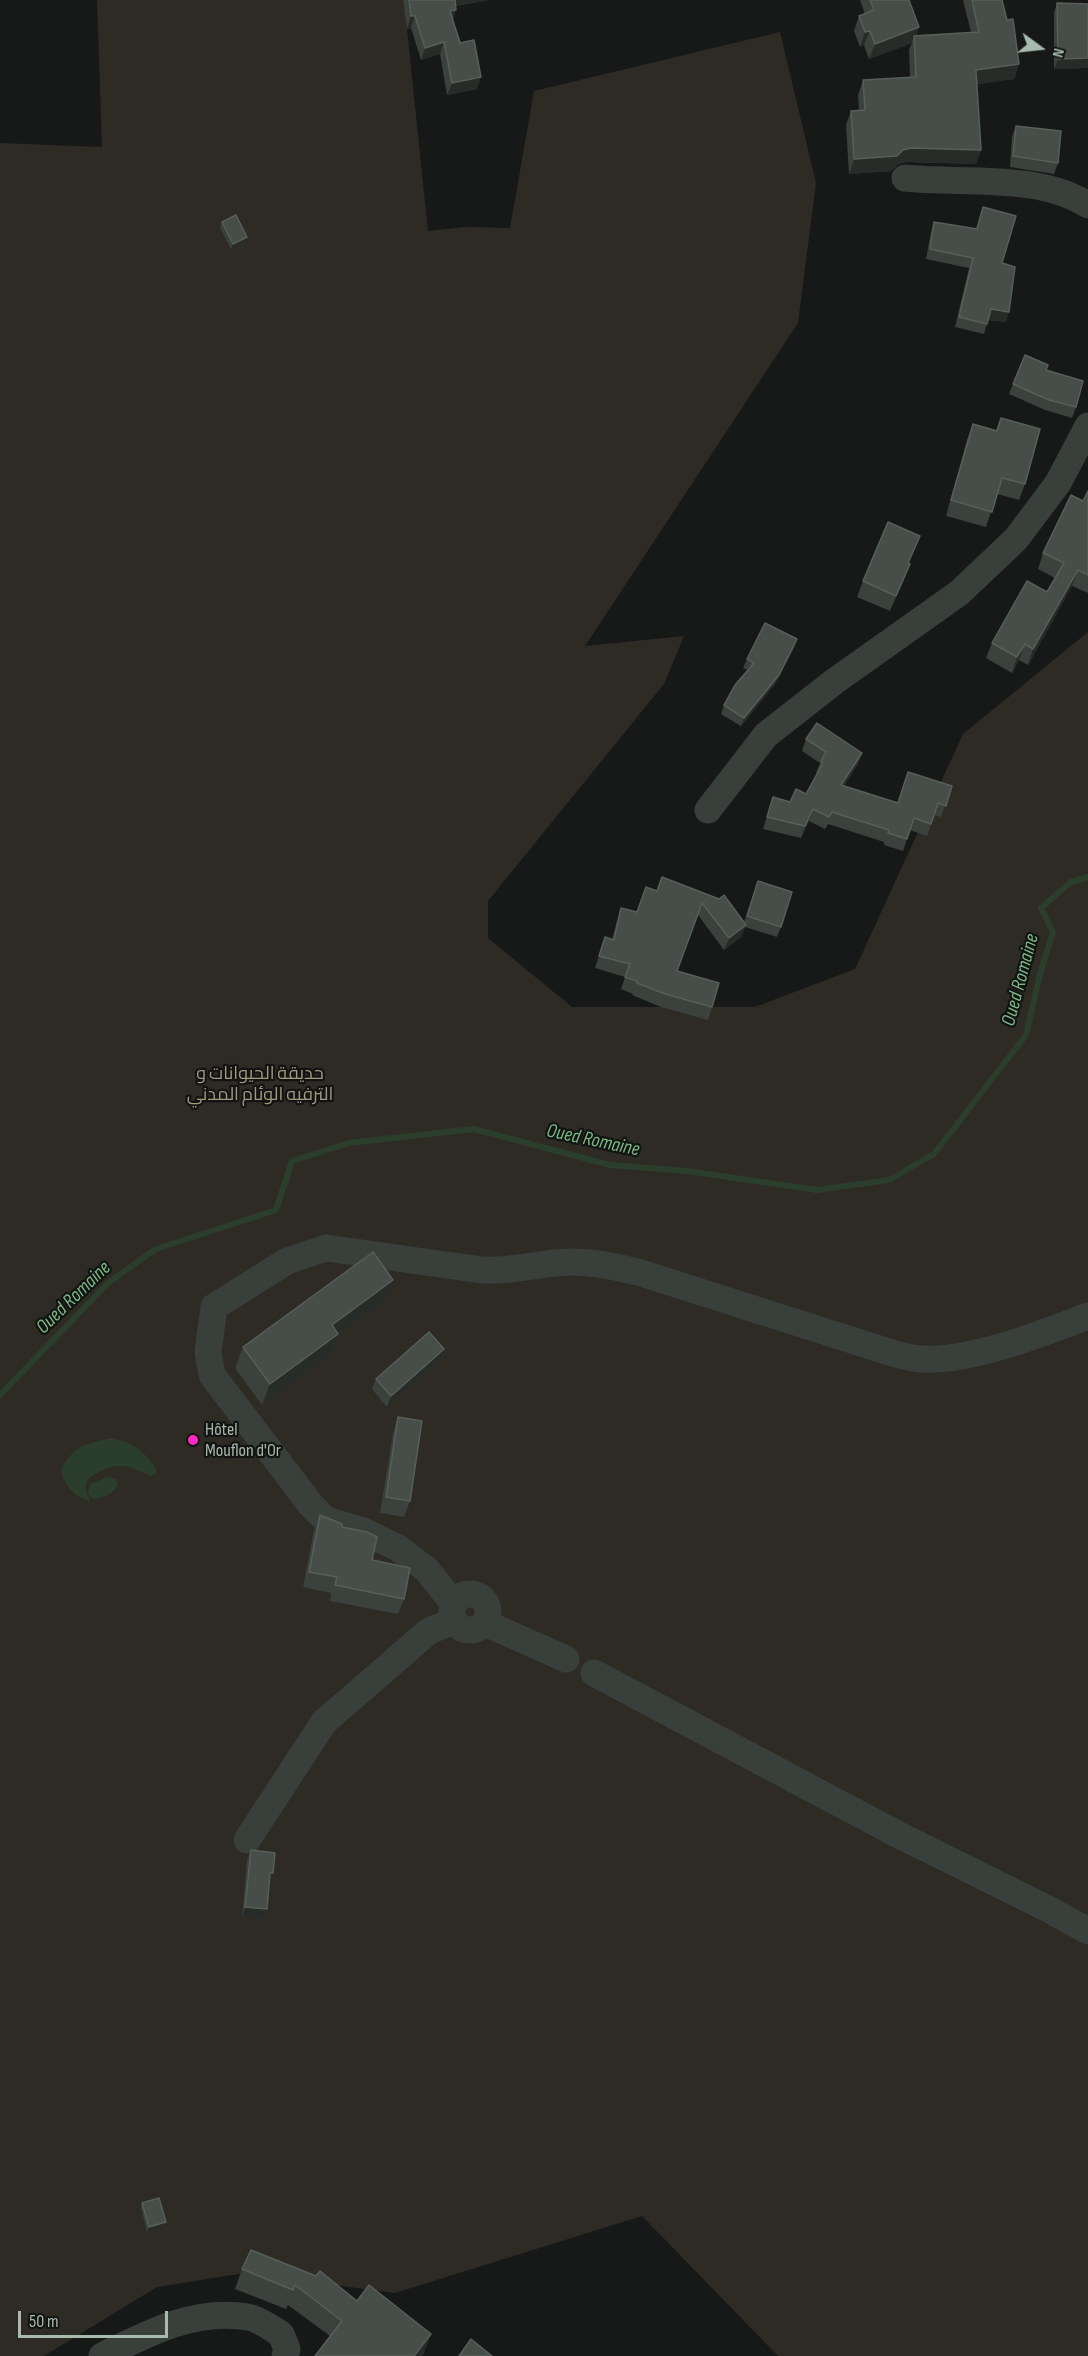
<!DOCTYPE html>
<meta charset="utf-8">
<style>
body{margin:0}
#map{position:relative;width:1088px;height:2356px;overflow:hidden;background:#161918;font-family:"Sofia Sans Condensed",sans-serif}
canvas{display:block}
.north{position:absolute;left:1010px;top:18px;width:60px;height:60px;-webkit-text-stroke:4px #111413;paint-order:stroke;rotate:105deg;font-size:16px;font-weight:700;line-height:24px;text-align:center;color:#a8baad}
.north::after{content:'';display:block;margin:auto;width:21px;height:27px;background:#a8baad;clip-path:polygon(50% 0,100% 100%,50% 72%,0 100%)}
.scale{position:absolute;left:18px;top:2311px;width:150px;height:27px;box-sizing:border-box;border:3px solid #a8baad;border-top:0;padding-left:8px;font-size:18px;line-height:21px;white-space:nowrap;color:#a8baad;-webkit-text-stroke:4px #111413;paint-order:stroke}
</style>
<div id="map">
<canvas width="1088" height="2356"></canvas>
<div class="north">N</div>
<div class="scale">50 m</div>
</div>
<script>
const ctx = document.querySelector('canvas').getContext('2d');
ctx.lineJoin = 'round';
function fill(path, color) { ctx.fillStyle = color; ctx.fill(path, 'evenodd'); }
function trace(path, color, width, dash) { ctx.strokeStyle = color; ctx.lineWidth = width; ctx.lineCap = dash ? 'butt' : 'round'; ctx.setLineDash(dash || []); ctx.stroke(path); }
function label(font, color, halo, rows, align = 'center') {
  ctx.font = font + ' "Sofia Sans Condensed",Cairo,sans-serif'; ctx.lineWidth = 4.5; ctx.setLineDash([]); ctx.textBaseline = 'middle'; ctx.strokeStyle = halo; ctx.fillStyle = color; for (const [text, x, y, turn = 0] of rows) {
    ctx.save(); ctx.translate(x, y); ctx.rotate((+turn || 0) * Math.PI / 180); ctx.textAlign = isNaN(turn) ? turn : align; if (halo) ctx.strokeText(text, 0, 0); ctx.fillText(text, 0, 0); ctx.restore();
  }
}
const green = new Path2D(`
 M97 0H404L428 231 465 227 510 228 534 91 780 32 816 183 798 323 585 646 684 636 664 684 488 901V938L572 1007H755L855 969 963 734 1088 632V2356H778L642 2216 395 2293 245 2273 157 2287 44 2356H0V143L102 147Z`);
const water = new Path2D(`
 M112 1438C136 1444 142 1450 157 1469L155 1474 151 1476C122 1464 116 1460 88 1479L85 1487 90 1502C73 1495 65 1487 61 1470 75 1444 84 1445 112 1438Z
 M108 1477 115 1479 118 1484C113 1495 105 1497 93 1499L88 1494 90 1484Z`);
const stream = new Path2D(`
 M0 1395 109 1282 156 1249 276 1210 292 1161 349 1143 474 1129 610 1165 687 1171 817 1190 889 1180 934 1154 1026 1035 1040 974 1053 932 1041 908 1071 882 1088 877`);
const minor = new Path2D(`
 M905 178C962 184 1038 173 1088 205
 M708 810 766 735 835 681 959 593 1016 539 1058 483 1088 426
 M452 1612a18 18 0 1 1 36 0a18 18 0 1 1-36 0Z
 M454 1604 427 1570 398 1548 363 1531 326 1520 311 1505 212 1375 208 1352 214 1307 287 1261 326 1248 482 1270C513 1272 542 1262 572 1262 594 1262 616 1267 638 1272L889 1352C899 1355 910 1358 921 1359 967 1363 1044 1333 1088 1316
 M485 1623 566 1659
 M594 1673 897 1834 1050 1910 1088 1931
 M247 1840 324 1722 429 1631 454 1621
 M102 2356C148 2333 195 2308 248 2317 259 2319 271 2328 281 2334L287 2349 285 2356`);
const wall = new Path2D(`
 M403 0H489L456 6 453 20 477 89 447 95 440 54 421 60 411 28 407 29Z
 M860 0H909L917 35 971 32 963 0H1002L1019 64 1014 79 977 84 981 150 976 164 906 162 898 164 891 171 849 174 846 125 851 111 859 110 858 95 863 80 910 77 909 50 912 43 869 59 864 45 860 47 854 31 859 16 865 14Z
 M1057 3 1088 4V68L1054 69V13Z
 M1016 126 1058 163 1054 174 1010 167 1012 137Z
 M983 207 1002 263 1006 322 988 320 984 334 955 327 969 268 926 259 931 232 934 222 976 229Z
 M222 222 245 242 231 249 220 228Z
 M1047 370 1076 407 1072 418 1045 410 1009 394 1013 384Z
 M1001 418 1025 484 1019 500 997 494 986 527 946 516 967 440 973 424 996 430Z
 M1088 491V593L1072 586 1028 665 1019 660 1012 673 986 658 992 643 1047 592 1055 578 1038 569 1043 553 1083 501Z
 M920 536 909 563 910 564 904 579 890 611 857 597 863 581Z
 M797 639 794 648 775 684 741 726 721 714 724 705 748 670 743 668 747 659Z
 M806 739 858 764 844 786 897 803 952 786 941 817 934 815 927 836 910 830 903 851 884 845V842L828 824 825 829 809 821 801 838 763 829 773 797 790 802 806 794 818 774 816 773 820 763 802 751Z
 M758 881 781 927 777 937 745 927 741 937 724 950 698 915 677 971 712 1007 708 1020 661 1007 632 995 633 994 621 989 625 977 595 968 605 937 612 939 617 921 621 908 637 912 657 891 719 899 744 922Z
 M385 1300 338 1335 331 1354 262 1405 235 1368 243 1347Z
 M444 1349 441 1360 387 1407 372 1389 376 1379Z
 M398 1417 410 1501 404 1517 380 1513 393 1433Z
 M320 1515 342 1527 372 1560 404 1599 398 1614 330 1601 331 1593 303 1587 314 1530Z
 M251 1850 273 1873 269 1883 267 1909 263 1919 242 1917 247 1860Z
 M142 2203 166 2222 164 2227 147 2232 141 2208Z
 M251 2250 424 2353 422 2356H315L330 2336 288 2305 286 2309 235 2289 242 2269Z`);
const shadedWall = new Path2D(`
 M452 0H489L450 7Z
 M456 10 452 23 450 11Z
 M411 16H415L411 28 407 29Z
 M919 27 915 41 914 36 912 43 869 59 875 44Z
 M870 31 864 45 860 47 865 32Z
 M444 42 440 54 421 60 425 48Z
 M1088 58V68L1054 69 1058 59Z
 M1019 64 1014 79 971 85 976 70Z
 M481 77 477 89 447 95 452 83Z
 M911 148 981 150 976 164 906 162 898 164 891 171 849 174 854 159Z
 M247 237 245 242 231 249 233 244Z
 M991 309 1009 312 1006 322 987 320Z
 M910 564 904 579 890 611 896 596Z
 M1078 570 1072 586 1028 665 1033 649Z
 M797 639 794 648 775 684 741 726 744 718Z
 M1025 644 1019 660 1012 673 1017 657Z
 M862 753 858 764 837 797 841 785Z
 M813 809 809 821 801 838 805 826Z
 M746 925 741 937 724 950 729 938Z
 M393 1280 385 1300 338 1335 331 1354 262 1405 270 1384 332 1325Z
 M444 1349 441 1360 387 1407 391 1396Z
 M270 1873H273L270 1883H266Z
 M245 1907 267 1909 263 1919 242 1917Z
 M166 2222 164 2227 147 2232 149 2227Z
 M431 2334 424 2353 422 2356H414Z`);
const building = new Path2D(`
 M409 0H455L456 10 450 11 460 43 474 40 481 77 452 83 444 42 425 48 415 16H411Z
 M870 0H909L919 27 875 44 870 31 865 32 859 16 874 10Z
 M972 0H1002L1007 20 1013 19 1019 64 976 70 981 150 911 148 903 150 897 156 854 159 851 111 865 110 863 80 916 77 914 36 979 32Z
 M1057 3 1088 4V58L1058 59Z
 M1016 126 1061 131 1058 163 1013 156Z
 M983 207 1016 216 1002 263 1015 267 1009 312 991 309 987 324 959 317 973 258 930 249 934 222 977 229Z
 M236 215 247 237 233 244 222 222Z
 M1025 355 1048 365 1046 370 1083 381 1076 407 1049 400 1013 384Z
 M1001 418 1040 429 1025 484 1002 478 992 512 951 500 973 424 997 431Z
 M1088 491V575L1078 570 1033 649 1025 644 1017 657 992 643 1027 581 1047 592 1064 563 1043 553 1071 495 1083 501Z
 M888 522 920 536 908 563 910 564 896 596 863 581Z
 M765 623 797 639 779 675 744 718 724 705 735 685 754 663 747 659Z
 M817 723 862 753 841 785 898 803 908 772 952 786 946 806 938 803 931 824 914 818 907 839 888 833 889 830 832 812 829 817 813 809 805 826 767 817 773 797 790 802 796 789 806 794 823 763 821 761 826 752 806 739Z
 M662 877 719 899 724 895 746 925 729 938 702 903 677 971 719 983 712 1007 665 994 637 983V981L625 977 630 964 599 956 605 937 614 940 621 908 637 912 646 887 657 891Z
 M758 881 792 892 781 927 747 916Z
 M373 1252 393 1280 332 1325 338 1334 270 1384 243 1347Z
 M429 1332 444 1349 391 1396 376 1379Z
 M398 1417 422 1421 410 1501 386 1497Z
 M320 1515 342 1524V1527L367 1532 377 1537 372 1560 410 1568 404 1599 335 1585 337 1577 309 1572Z
 M251 1850 275 1853 273 1873H270L267 1909 245 1907Z
 M159 2198 166 2222 149 2227 142 2203Z
 M251 2250 316 2276 320 2271 357 2301 369 2285 431 2334 414 2356H315L342 2321 295 2285 293 2290 242 2269Z
 M471 2339 492 2356H459Z`);
const markers = [
 [193,1440,6,"#fe29c4"]
];
const parkNames = [
 ["حديقة الحيوانات و",260,1074],
 ["الترفيه الوئام المدني",260,1095]
];
const poiNames = [
 ["Hôtel",205,1430],
 ["Mouflon d'Or",205,1451]
];
const waterNames = [
 ["Oued Romaine",1021,980,-75],
 ["Oued Romaine",593,1141,12],
 ["Oued Romaine",74,1298,-44]
];
fill(green, '#2e2b24');
fill(water, '#2b3e2c');
trace(stream, '#2b3e2c', 6);
trace(minor, '#39403c', 27);
fill(wall, '#3b413d');
fill(shadedWall, '#272c29');
fill(building, '#474e49');
trace(building, '#565f59', 1.5);
for (const [x, y, r, color] of markers) { const dot = new Path2D(); dot.arc(x, y, r, 0, 2 * Math.PI); ctx.fillStyle = color; ctx.fill(dot); trace(dot, '#111413', 2); }
label('18px', '#a6987d', '#111413', parkNames);
label('18px', '#a8baad', '#111413', poiNames, 'left');
label('italic 20px', '#7cb781', '#111413', waterNames);
</script>
